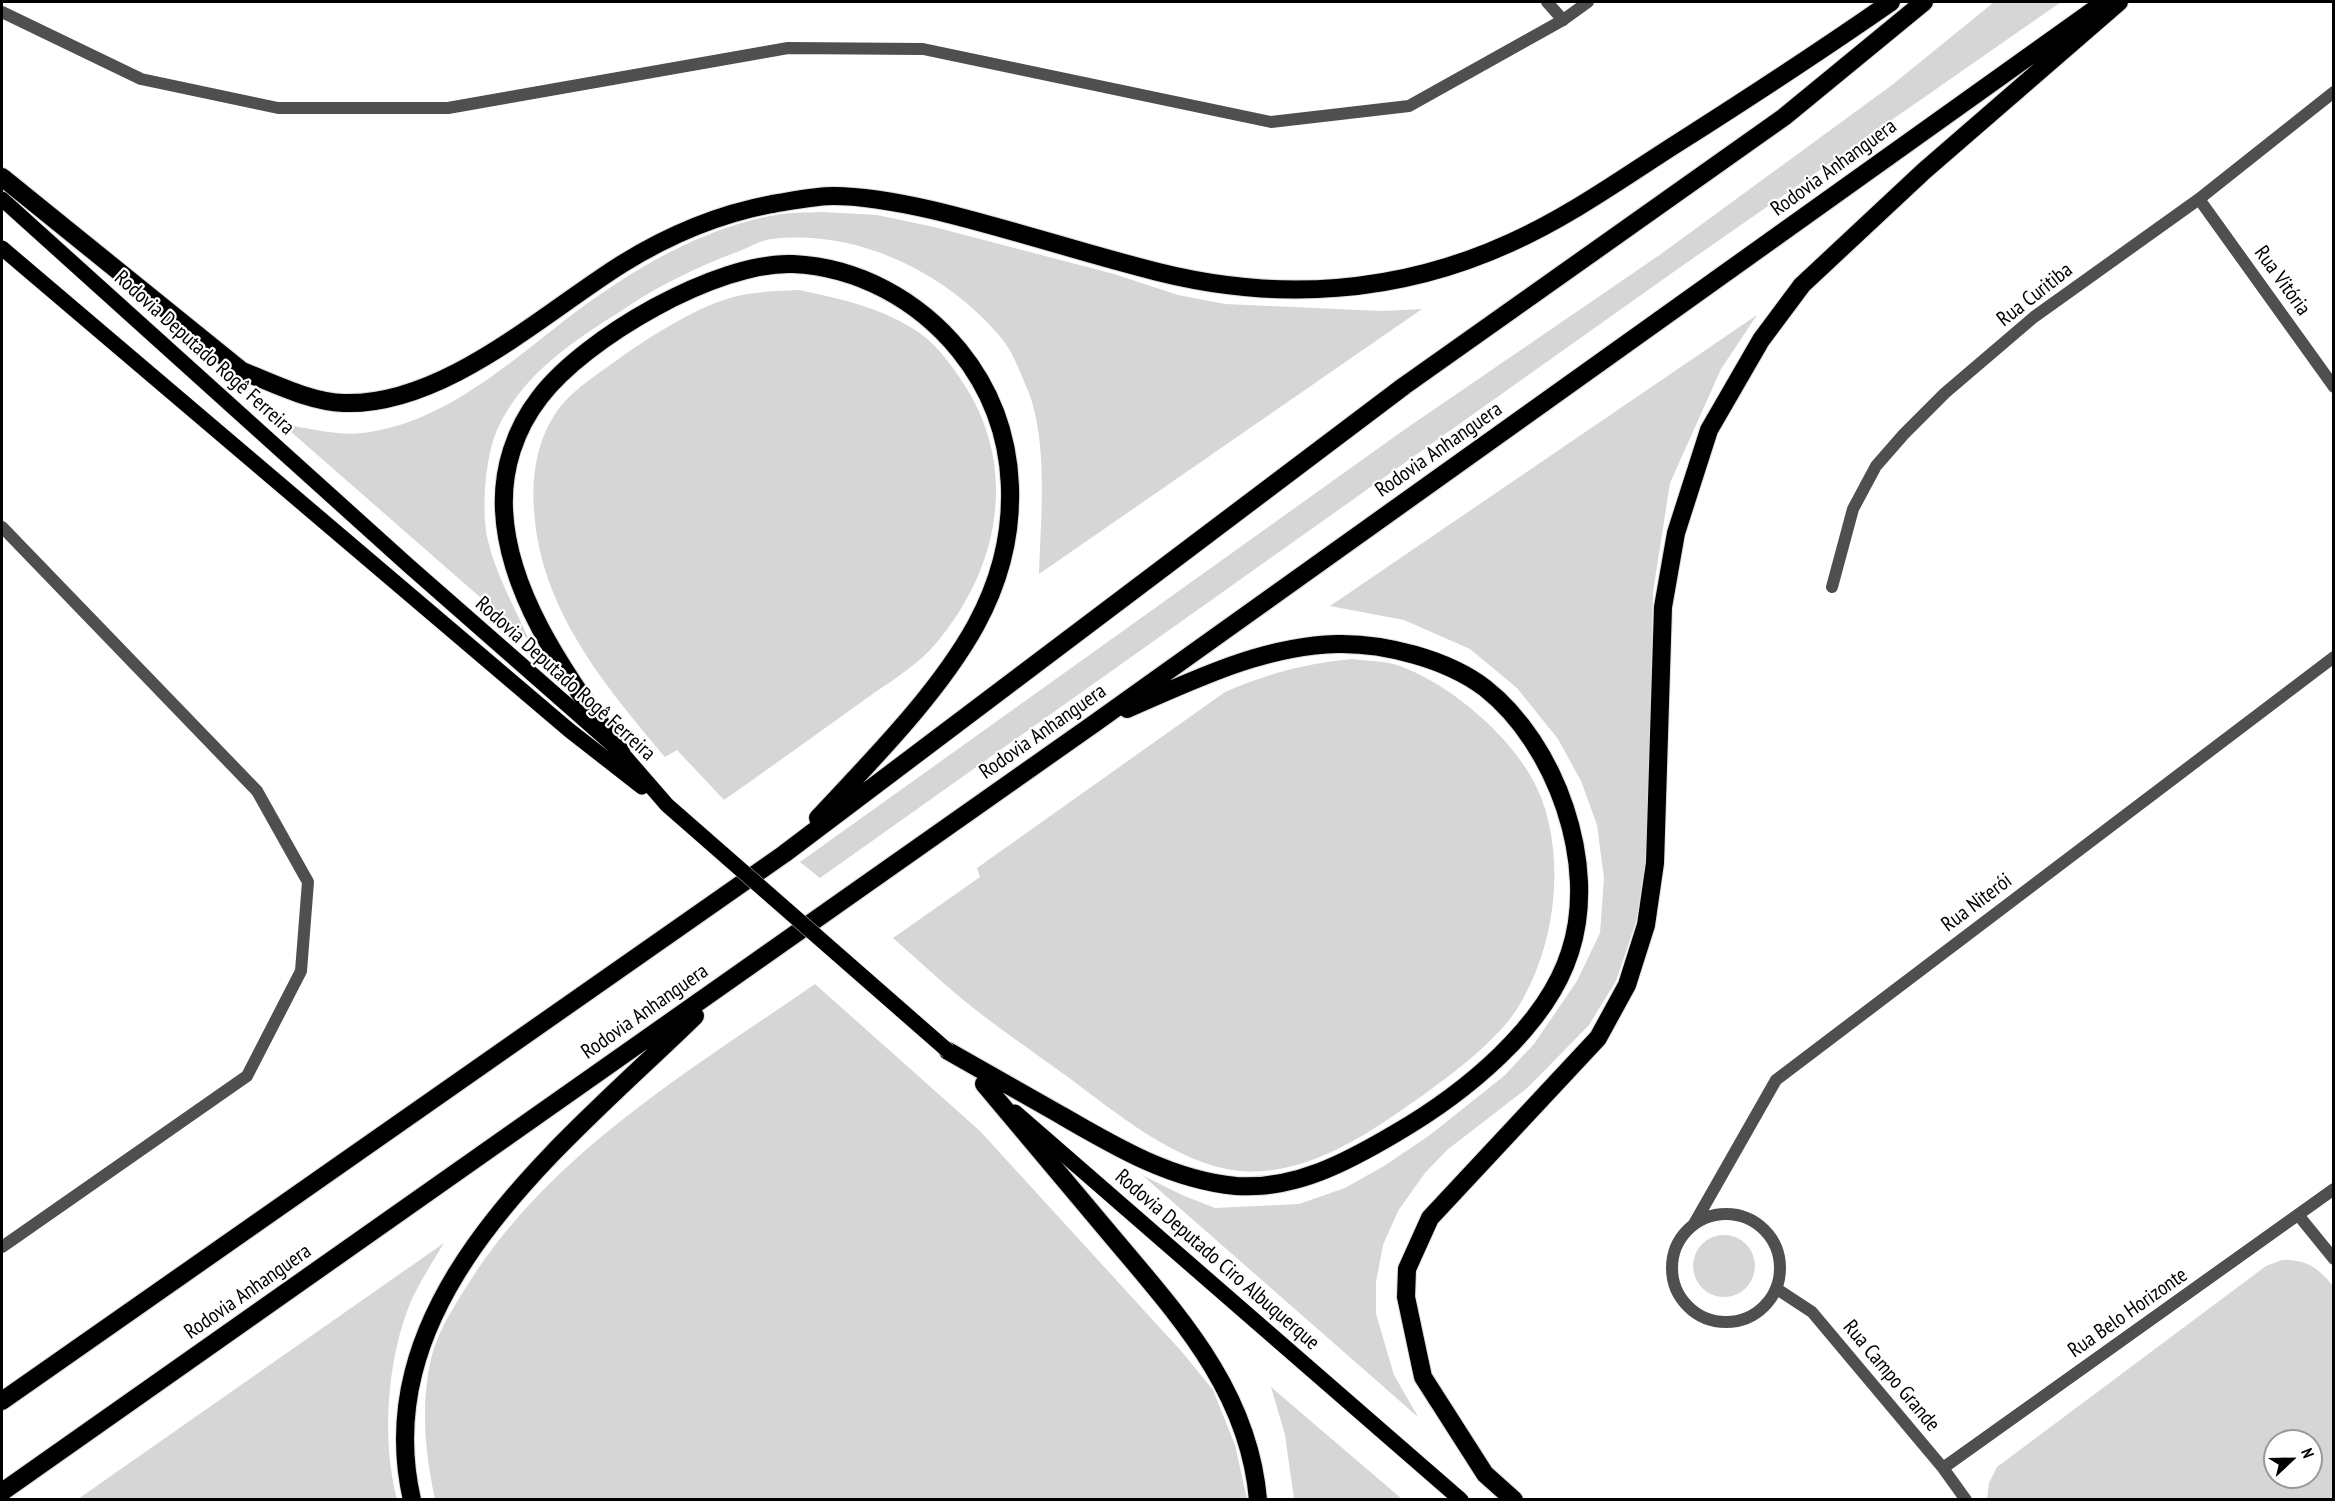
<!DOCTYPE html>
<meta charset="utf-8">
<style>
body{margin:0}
#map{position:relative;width:2335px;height:1501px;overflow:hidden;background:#fff;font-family:"PT Sans Narrow",sans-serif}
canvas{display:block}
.frame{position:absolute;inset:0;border:3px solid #000;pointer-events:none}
.north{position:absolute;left:2263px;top:1429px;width:60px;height:60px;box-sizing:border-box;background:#fff;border:2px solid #999;border-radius:50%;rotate:68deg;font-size:16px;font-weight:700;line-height:24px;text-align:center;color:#000}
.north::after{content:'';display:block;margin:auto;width:21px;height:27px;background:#000;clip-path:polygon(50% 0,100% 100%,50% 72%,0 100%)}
</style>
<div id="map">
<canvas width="2335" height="1501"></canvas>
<div class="frame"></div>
<div class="north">N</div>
</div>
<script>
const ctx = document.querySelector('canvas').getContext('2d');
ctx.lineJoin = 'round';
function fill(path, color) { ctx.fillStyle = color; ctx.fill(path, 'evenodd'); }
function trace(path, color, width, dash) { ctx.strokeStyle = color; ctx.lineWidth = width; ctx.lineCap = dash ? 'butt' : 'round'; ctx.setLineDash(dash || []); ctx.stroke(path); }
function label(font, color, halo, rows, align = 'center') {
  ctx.font = font + ' "PT Sans Narrow",sans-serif'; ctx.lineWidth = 4.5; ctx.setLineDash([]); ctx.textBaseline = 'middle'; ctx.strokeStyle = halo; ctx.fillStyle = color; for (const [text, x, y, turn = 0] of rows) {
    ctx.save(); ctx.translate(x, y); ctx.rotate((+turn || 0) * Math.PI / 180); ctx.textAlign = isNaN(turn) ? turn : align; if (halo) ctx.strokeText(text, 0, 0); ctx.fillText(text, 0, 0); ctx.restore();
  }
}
const green = new Path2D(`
 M1994 2H2061L1672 273 820 878 800 862 1401 432 1661 254 1892 85Z
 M822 212 877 215 934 227 1114 274 1178 295 1225 304 1381 311 1422 309 1039 574C1041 520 1048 444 1029 393 1022 377 1014 354 1003 340 949 274 859 229 772 239 762 240 751 246 742 250 702 265 663 283 627 307 576 340 524 371 497 430 485 458 481 511 488 541 496 575 515 608 529 640L282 424C308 428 336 436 363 433 453 422 522 350 592 300 646 262 710 226 776 215 791 212 807 213 822 212Z
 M799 290C842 299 884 308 921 334 940 348 955 370 967 389 1018 472 998 569 938 641 918 666 886 684 860 703 815 735 770 768 724 800L677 750 665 757C604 685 540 608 534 510 532 475 536 444 555 414 570 391 598 374 620 358 646 339 688 313 718 302 743 292 772 291 799 290Z
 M1757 315 1721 369 1670 483 1653 592 1647 858 1636 922 1616 981 1589 1025 1550 1065 1526 1089 1447 1150 1425 1173 1398 1211 1383 1245 1376 1282V1314L1394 1375 1418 1417 1142 1175 1182 1195 1215 1208 1299 1204 1345 1188 1384 1166 1430 1135 1504 1076 1534 1044 1577 981 1600 933 1604 878 1597 825 1581 781 1558 739 1517 688 1470 649 1404 620 1330 606Z
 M1352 659C1367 661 1386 661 1400 666 1454 686 1520 743 1541 797 1566 863 1555 949 1517 1009 1493 1047 1431 1090 1393 1116 1349 1146 1295 1176 1240 1171 1175 1164 1116 1112 1065 1075 1031 1050 995 1026 962 999 938 979 916 958 893 938L980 877 977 868 1225 692C1270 673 1303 664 1352 659Z
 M815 984 980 1131 1182 1352 1213 1390 1235 1445 1247 1499H435C425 1452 420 1403 432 1355 439 1328 457 1302 472 1278 556 1149 691 1070 815 984Z
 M1693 1266a31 31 0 1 1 62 0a31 31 0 1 1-62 0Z
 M444 1243C433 1261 421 1280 412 1299 387 1356 381 1440 397 1499H78Z
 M2282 1260C2306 1259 2319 1268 2333 1286V1499H1987L1989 1483 1997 1467 2266 1266ZM2275 1441H2311V1477H2275Z
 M1271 1387 1402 1499H1294L1285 1435Z`);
const service = new Path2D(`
 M1547 2 1563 20`);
const minor = new Path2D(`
 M2 12 141 79 278 108H448L788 48 923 49 1271 122 1409 106 1563 20 1588 2
 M2199 199 2334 387
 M2 527 257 791 308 882 301 971 247 1076 2 1247
 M1832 587 1853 509 1876 466 1904 434 1945 393 2034 317 2199 199 2334 92
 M1672 1268a54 54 0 1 1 108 0a54 54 0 1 1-108 0Z
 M2299 1216 2334 1259
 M1694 1224 1776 1080 2334 657
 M1777 1289 1812 1312 1943 1468 1966 1500
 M1943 1468 2334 1189`);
const primary = new Path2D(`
 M2 199 409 566 621 752 667 805
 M2 248 569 730 642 787
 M1015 1112 1461 1500`);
const motorway = new Path2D(`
 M2 177 242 371C273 383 310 402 344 403 443 406 541 315 622 264 667 236 719 214 772 204 791 201 814 196 834 196 866 196 901 203 932 210 1008 228 1082 253 1158 272 1278 302 1398 294 1510 243 1568 217 1620 180 1673 146 1747 99 1819 52 1891 2
 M621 752C572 682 508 599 504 510 502 469 515 429 540 397 585 338 717 261 793 264 858 267 918 300 959 350 1024 430 1024 537 976 625 938 694 871 761 818 818
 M948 1051C985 1072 1022 1093 1059 1114 1114 1146 1171 1180 1236 1186 1295 1190 1347 1162 1396 1133 1463 1094 1546 1028 1570 952 1599 864 1556 744 1485 688 1447 659 1384 643 1337 644 1262 646 1194 680 1127 709
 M984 1084C1026 1134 1068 1184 1110 1234 1177 1314 1249 1390 1258 1500
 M2 1401 784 854 1404 386 1784 117 1924 2
 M2 1492 1095 723 2105 2
 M412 1500C365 1295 566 1142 695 1016
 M1514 1500 1485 1474 1423 1377 1406 1297 1407 1269 1430 1218 1598 1038 1627 985 1646 925 1655 863 1663 607 1676 533 1709 430 1761 340 1802 285 1924 171 2119 2`);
const primaryBridge = new Path2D(`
 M667 805 948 1051`);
const streetNames = [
 ["Rodovia Anhanguera",1834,168,-36],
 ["Rua Vitória",2282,281,54],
 ["Rua Curitiba",2035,295,-38],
 ["Rodovia Deputado Rogê Ferreira",204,353,42],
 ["Rodovia Anhanguera",1439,450,-35],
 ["Rodovia Deputado Rogê Ferreira",565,679,42],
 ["Rodovia Anhanguera",1043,732,-35],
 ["Rua Niterói",1977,903,-37],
 ["Rodovia Anhanguera",645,1012,-35],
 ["Rodovia Deputado Ciro Albuquerque",1217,1260,41],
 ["Rodovia Anhanguera",248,1292,-35],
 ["Rua Belo Horizonte",2128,1313,-35],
 ["Rua Campo Grande",1891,1376,50]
];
fill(green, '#d6d6d6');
trace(primary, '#dbdbdb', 16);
trace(motorway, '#dbdbdb', 20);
trace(service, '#4f4f4f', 12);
trace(minor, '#4f4f4f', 12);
trace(primary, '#000', 15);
trace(motorway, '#000', 18);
trace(primaryBridge, '#dbdbdb', 16, []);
trace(primaryBridge, '#000', 15);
label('21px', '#000', '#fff', streetNames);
</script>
